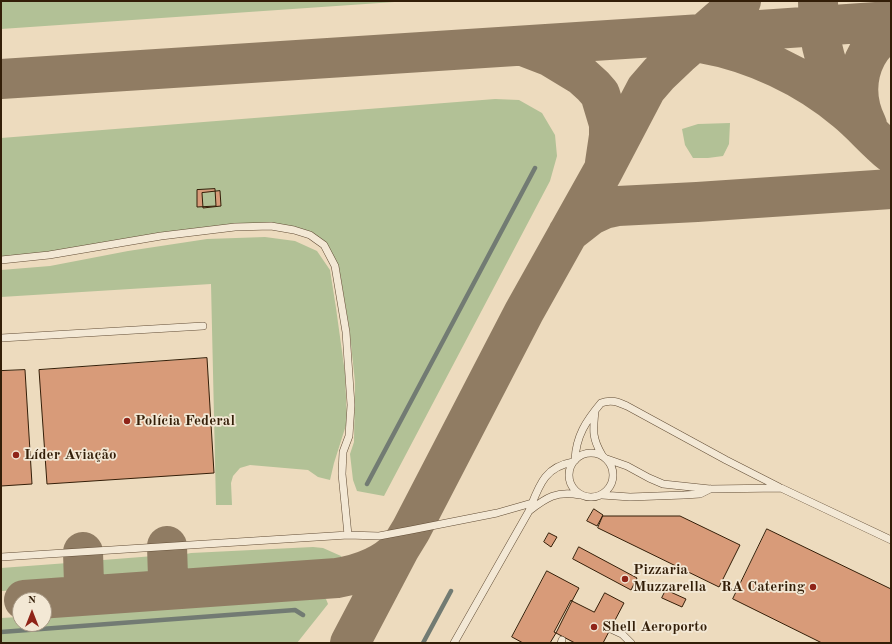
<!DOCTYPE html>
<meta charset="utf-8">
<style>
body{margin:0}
#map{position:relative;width:892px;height:644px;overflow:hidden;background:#eddbbe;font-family:"Old Standard TT",serif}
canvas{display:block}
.frame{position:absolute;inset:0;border:2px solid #331e08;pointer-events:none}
.north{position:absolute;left:12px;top:592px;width:40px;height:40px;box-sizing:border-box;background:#f3e8d5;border:1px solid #a69783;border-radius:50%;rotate:0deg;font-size:11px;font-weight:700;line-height:16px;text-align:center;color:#331e08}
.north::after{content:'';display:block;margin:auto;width:14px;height:18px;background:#8f2418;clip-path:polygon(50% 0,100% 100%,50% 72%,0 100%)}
</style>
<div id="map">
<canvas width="892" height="644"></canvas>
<div class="frame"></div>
<div class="north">N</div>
</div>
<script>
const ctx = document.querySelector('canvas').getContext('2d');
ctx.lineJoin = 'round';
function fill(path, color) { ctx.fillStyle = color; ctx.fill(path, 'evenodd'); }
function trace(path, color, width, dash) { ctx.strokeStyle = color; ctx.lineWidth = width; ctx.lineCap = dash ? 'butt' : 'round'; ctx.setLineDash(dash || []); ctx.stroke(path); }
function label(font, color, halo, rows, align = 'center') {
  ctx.font = font + ' "Old Standard TT",serif'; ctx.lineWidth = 3.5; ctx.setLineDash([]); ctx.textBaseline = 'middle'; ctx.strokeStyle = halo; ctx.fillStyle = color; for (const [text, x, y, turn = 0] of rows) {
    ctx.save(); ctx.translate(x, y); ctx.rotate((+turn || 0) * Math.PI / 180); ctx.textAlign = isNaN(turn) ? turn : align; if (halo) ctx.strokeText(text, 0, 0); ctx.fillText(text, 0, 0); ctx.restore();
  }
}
const green = new Path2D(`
 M1 1H409L1 29Z
 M495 99 519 100 542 113 555 135 557 156 550 181 384 496 357 491 353 480 350 454 354 442 355 382 349 326 339 268 314 236 272 226 1 259V138Z
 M730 123 729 144 723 156 708 158H693L685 145 682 129 698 124Z
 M265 237 295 241 317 251 330 270 336 308 345 373 347 422 334 463 330 480 318 477 308 470 250 465 240 468 233 476 231 483 232 505H216L211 284 1 297V270L50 266 128 251 207 239Z
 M313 547 323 548 341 556 344 562 343 568 193 581C183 575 181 570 181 559L186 554 191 553Z
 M154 556 158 567C155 572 151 579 146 581 142 583 134 582 130 582 115 583 98 584 98 564L103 560Z
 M68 563 73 566 74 572V579L66 585 57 588 1 591V568Z
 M320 597 326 599 328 604 297 643H1V618L20 617V624H44V615Z`);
const stream = new Path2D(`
 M367 484 535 168
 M1 632 295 610 303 615
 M423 643 451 591`);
const taxiway = new Path2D(`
 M818 1C818 47 826 70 850 110
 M701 43C753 52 806 77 846 111 862 124 875 140 891 153
 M523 46 549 56 582 76 593 86 600 94 609 124V136L605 163
 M1 79 702 34 891 21
 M867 125C850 91 858 51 891 30
 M568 233 591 215 604 209 618 206 697 202 891 189
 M167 546 168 577 173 585 182 589
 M83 552 84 584 91 592 96 595
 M24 600 337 578C360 574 384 566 400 548
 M350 643 400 548 411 530 524 312 603 171 646 89 659 74 679 55 741 1`);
const building = new Path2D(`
 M215 189 216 206 197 207V190Z
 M220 191 221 206 203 208 202 193Z
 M207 358 214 473 47 484 39 370Z
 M25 370 32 484 1 486V371Z
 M594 509 603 515 597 526 587 521Z
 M603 516H680L740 545 719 587 598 528Z
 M767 529 891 589V643H822L733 599Z
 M549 533 557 537 551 547 544 542Z
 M579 547 637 578 631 590 573 559Z
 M547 571 579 588 572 601 571 600 554 632 556 633 550 643H523L512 637Z
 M666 590 686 599 682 607 662 598Z
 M605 593 624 603 603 643H575L556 633 572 601 594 612Z`);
const lane = new Path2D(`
 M1 260 49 255 161 236 235 227 271 226 294 230 310 235 324 245 335 266 346 332 351 405 349 436 343 452 342 474 348 535
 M1 338 203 326
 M595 411C593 431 592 438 602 455
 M569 475a22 22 0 1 1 44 0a22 22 0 1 1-44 0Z
 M607 459 627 466 649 478 663 484 710 489 781 488 891 540
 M575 460C576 436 586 421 601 403 611 399 618 402 627 406L726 460 779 487
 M602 495 630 497 684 495 700 494 710 489
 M529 511C547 497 556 491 580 495
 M1 557 348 535 379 536 411 530 497 513 532 503
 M609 628 622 634 631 643
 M454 643 529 511C539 486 544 467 573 462
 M561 643 562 640`);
const markers = [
 [127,421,4,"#8f2418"],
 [16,455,4,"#8f2418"],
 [625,579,4,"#8f2418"],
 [813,587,4,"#8f2418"],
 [594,627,4,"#8f2418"]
];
const poiNames = [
 ["Polícia Federal",135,421],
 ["Líder Aviação",24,455],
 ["Pizzaria",633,570],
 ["Muzzarella",633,587],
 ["RA Catering",805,587,"right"],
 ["Shell Aeroporto",602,627]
];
fill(green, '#b2c196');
trace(stream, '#727b73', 4.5);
trace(taxiway, '#907c63', 40);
fill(building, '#d89b79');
trace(building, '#331e08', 1);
trace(lane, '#624d36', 8);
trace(lane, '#f3e8d5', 7);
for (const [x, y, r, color] of markers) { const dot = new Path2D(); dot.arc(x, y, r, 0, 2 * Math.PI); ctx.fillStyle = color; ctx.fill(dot); trace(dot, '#f3e8d5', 1.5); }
label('bold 15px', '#331e08', '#f3e8d5', poiNames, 'left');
</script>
